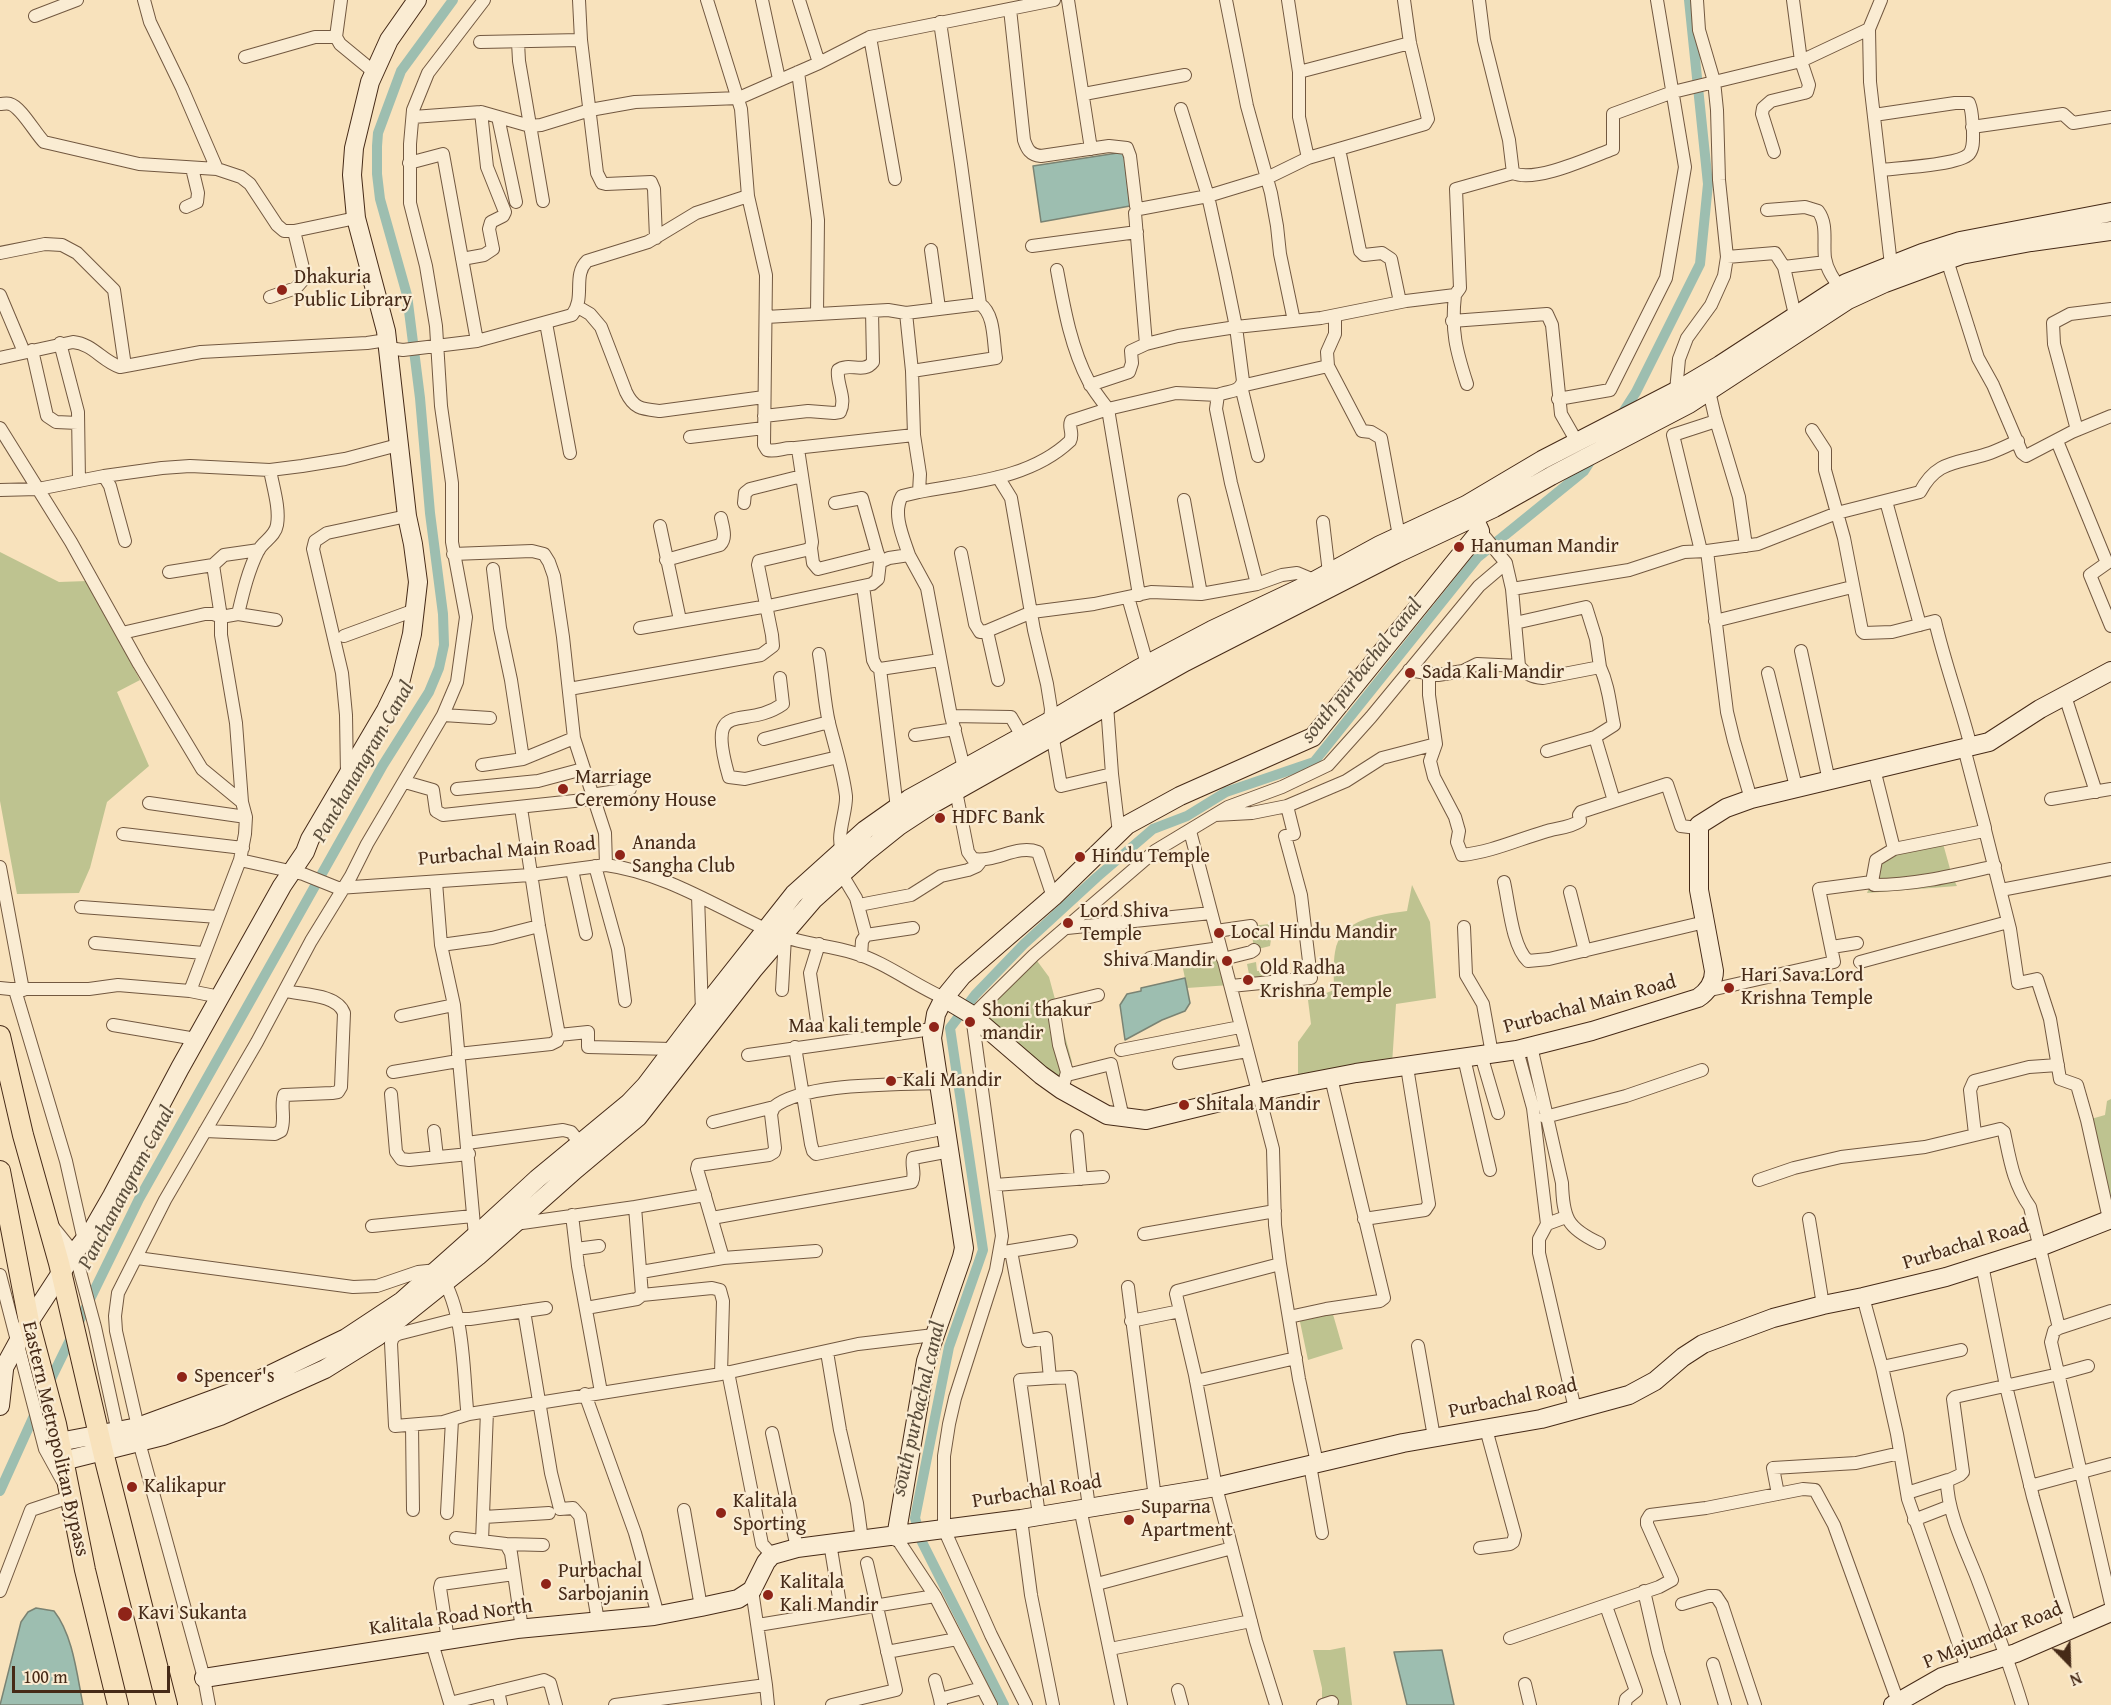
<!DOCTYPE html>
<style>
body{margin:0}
#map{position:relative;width:2111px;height:1705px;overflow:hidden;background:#f8e2bc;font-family:"Gentium Book Plus",serif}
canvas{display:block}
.north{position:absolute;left:2039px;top:1633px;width:60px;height:60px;-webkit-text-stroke:4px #faecd3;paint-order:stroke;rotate:157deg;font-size:16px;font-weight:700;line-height:24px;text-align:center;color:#462a17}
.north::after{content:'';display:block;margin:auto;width:21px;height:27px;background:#462a17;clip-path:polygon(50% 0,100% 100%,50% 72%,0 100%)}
.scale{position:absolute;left:12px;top:1666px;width:158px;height:27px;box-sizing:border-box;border:3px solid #462a17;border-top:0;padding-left:8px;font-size:18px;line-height:21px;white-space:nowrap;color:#462a17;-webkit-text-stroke:4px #faecd3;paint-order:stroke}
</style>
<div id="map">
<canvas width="2111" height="1705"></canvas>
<div class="north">N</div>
<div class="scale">100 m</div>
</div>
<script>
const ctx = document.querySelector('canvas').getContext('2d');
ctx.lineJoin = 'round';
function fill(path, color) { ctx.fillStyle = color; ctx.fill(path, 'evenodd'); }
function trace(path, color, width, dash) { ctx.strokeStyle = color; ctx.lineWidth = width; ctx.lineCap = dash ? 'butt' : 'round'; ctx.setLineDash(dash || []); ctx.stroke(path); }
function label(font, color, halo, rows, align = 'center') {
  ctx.font = font + ' "Gentium Book Plus",serif'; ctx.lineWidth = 4.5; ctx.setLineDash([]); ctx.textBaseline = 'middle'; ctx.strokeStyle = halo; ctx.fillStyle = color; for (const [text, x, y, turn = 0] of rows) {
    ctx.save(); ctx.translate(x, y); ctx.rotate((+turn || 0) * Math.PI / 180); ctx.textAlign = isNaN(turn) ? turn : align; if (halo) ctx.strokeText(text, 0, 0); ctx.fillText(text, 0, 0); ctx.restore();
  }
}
const green = new Path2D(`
 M0 552 59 582 87 581 140 680 117 692 149 766 107 802 90 868 79 893 17 894 0 801Z
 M1942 840 1952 876 1957 886 1867 893 1884 850Z
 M1412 885 1430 922 1436 998 1396 1004 1392 1064 1298 1079V1042L1311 1024 1308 1000 1334 990C1334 978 1333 964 1335 952 1340 918 1379 915 1407 911Z
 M1269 924 1272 933 1270 946 1254 950 1251 926Z
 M1219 951 1230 985 1187 988 1181 959Z
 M1032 954 1049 977 1072 1062 1069 1077 1063 1086 976 1015Z
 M1256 962 1257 971H1272V982L1251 984 1247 964Z
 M2111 1099V1219L2091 1119 2105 1115 2107 1101Z
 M1332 1311 1343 1349 1308 1360 1299 1317Z
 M1345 1647 1352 1705H1322V1688L1313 1650H1330Z`);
const water = new Path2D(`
 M1124 152 1130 206 1041 222 1033 166Z
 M1185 978 1190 1003 1185 1011 1162 1020 1125 1040 1120 1005 1127 994 1141 991V988Z
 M36 1608 54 1611C73 1635 77 1675 83 1705H0L21 1622 28 1612Z
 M1442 1650 1454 1705H1407L1394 1652Z`);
const canal = new Path2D(`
 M1620 417 1636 392 1700 264 1708 184 1689 0
 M47 1387 139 1199 383 765 429 692 439 668 444 645 443 614 430 513 420 398 407 295 380 199 377 174V146L378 133 401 71 453 0
 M0 1491 37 1409
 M1004 1705 922 1542 915 1518 949 1347 983 1250 950 1028 975 995 1024 944 1097 877 1153 829 1187 816 1226 792 1314 762 1478 557 1584 471 1593 457`);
const street = new Path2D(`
 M144 0 150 22 182 88 217 169
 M341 0 336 37 340 44 374 72
 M579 0 581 40 597 173 602 183 606 184 651 182 654 189 656 238
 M762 0 779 79
 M799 0 819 63
 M1068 0 1091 149
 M1226 0 1247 106 1271 193 1277 226 1280 254 1294 321
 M1288 0 1299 72V117L1308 158
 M1010 9 1024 140C1027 149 1030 155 1041 156L1109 146 1127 148 1130 156 1136 206 1139 209 1208 196 1267 178 1308 158 1425 124 1428 119 1410 43 1404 0
 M35 16 77 0
 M940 22 961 164 980 304
 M1869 29 1870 82 1891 265
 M870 37 895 179
 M480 42 581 40
 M518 42 519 61 543 201
 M245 57 315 37H336
 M798 72 818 220 817 314
 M1299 72 1410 43
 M1084 94 1185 75
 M0 104C3 104 7 103 10 104 21 107 35 133 44 142L139 164 217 169 241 177 250 184 277 225 284 231H294L356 218
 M1181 109 1208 196 1225 273 1236 327 1243 381C1239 394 1228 390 1218 395L1216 409 1231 483 1257 584
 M1874 115 1955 103H1969C1973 112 1972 122 1973 131 1973 139 1974 148 1969 154 1959 165 1898 168 1881 170
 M413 117 481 112 530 126 541 125 590 110 635 102 739 98 819 63 870 37 1054 0
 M498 117 516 202
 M1972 127 2063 114 2073 123 2111 117
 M1339 149 1360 251 1364 255 1382 253 1391 259 1400 302
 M1774 152 1762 114 1763 108 1771 101 1804 93 1807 92 1809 85 1801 61 1793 0
 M409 163 443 154 477 341
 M1513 173C1535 183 1589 158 1613 149V114L1673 92 1801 61 1869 29 1881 0
 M186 207 197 202 198 193 192 168
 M1767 210 1805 207 1818 211C1828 224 1823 242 1825 258 1827 271 1835 281 1843 292
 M1135 213 1146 344
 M1032 246 1137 232
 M931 250 939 308
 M0 253 45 244 62 245 77 253 114 290 125 366
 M1727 257 1775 253 1784 267 1795 315
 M462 259 484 255 493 249 489 229 491 222 503 216 505 212 487 167 481 112
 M1947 260 1978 358 1993 385 2022 453 2026 456 2072 432 2111 416
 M1784 267 1826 262
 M1057 270C1064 308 1071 348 1089 382 1094 391 1101 400 1108 409L1176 393 1218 395
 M0 295 24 352
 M1455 295C1451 331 1456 350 1467 384
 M270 297 296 288 303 280V268L294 231
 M578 307 590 314 601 327 626 392C634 409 642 409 660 411L764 397
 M906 313 980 304C995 314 993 341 996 358L912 371
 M1335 316V334L1327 352 1328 366 1362 431 1371 432 1381 438 1399 536
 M766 317 888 310 906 313 912 371 914 435 920 474 919 492 902 496C892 513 903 537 909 555
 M1452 321 1547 314 1552 325 1561 414 1577 442
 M546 323 570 453
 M60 343 78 412 79 481
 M388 348 403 350 477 341 572 315C586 297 572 276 587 261L648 242 696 213 748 196
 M32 350 47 416 56 422 78 423
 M0 358 73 342C93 344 102 361 120 367L201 352 367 343 387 340
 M1090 385 1129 372 1132 363 1131 351 1146 344 1178 336 1236 327 1321 318 1406 301 1455 295 1460 288 1456 189 1513 173 1509 140 1484 40 1479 0
 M1676 391 1679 359 1687 338 1711 305 1724 276 1727 257 1719 180 1717 110 1714 81 1699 30 1697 0
 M1709 391 1715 417 1739 497 1746 546
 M1558 399 1610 390 1666 278 1685 167 1657 0
 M764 416 808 411 834 413 840 412C847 398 836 384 838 370 849 362 864 374 873 362L872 311
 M0 428 71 542 139 664 202 769 242 802
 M1812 430 1825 450V470L1844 538 1862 631 1864 633 1892 632 1935 621C1945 664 1960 704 1971 747
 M2077 430 2054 344 2053 323 2070 314 2111 309
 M690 437 764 428
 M2057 441 2107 563 2090 575 2111 626
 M795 448 914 435
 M1258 456 1241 386 1328 366
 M104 476 110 486 125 541
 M998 477 1011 498 1034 630 1047 684 1051 709 1050 721 1061 786 1112 774 1119 833
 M0 490 38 489 104 476 162 468 190 466 270 470 302 466 345 459 398 445
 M919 492C971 482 1030 479 1070 441 1074 433 1068 428 1071 421L1108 409 1139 595
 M1184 500 1201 594
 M1886 501 1920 625
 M744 503 745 493 750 489 802 476
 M835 503 862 498 880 562
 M1323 522 1329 573
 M660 526 680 620
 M811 548 813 563 818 569 878 554
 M1701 551 1673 435 1716 421
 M1707 551 1758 544 1837 513 1920 492C1937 460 1956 464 1987 454 1997 451 2008 445 2018 441
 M961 553 975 624 980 632 987 631 1032 612 1094 604 1151 592 1201 594 1257 584 1282 575 1297 573 1316 581
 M453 554 532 551 544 554 549 562 554 576 563 637 574 738 605 833 606 865
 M666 560 720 545C727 538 723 528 721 518
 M1506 563 1512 589 1519 666C1526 674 1532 677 1543 678L1600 667C1609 686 1610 706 1614 725L1595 737 1614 801
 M493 569 500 628 511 680 523 759
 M169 572 213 565
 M863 586 873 660 876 666 880 669 940 660
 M1512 589 1629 570 1684 552 1707 551 1727 712 1734 741 1751 799
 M1128 597 1147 664
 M238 614 276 620
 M1715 621 1852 587
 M1515 623 1586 607 1596 639 1600 667
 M640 628 768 606 872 584 878 579 880 562 889 558 909 555 927 588 951 716 964 768
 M987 631 998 680
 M122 633 205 614H213L221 617 213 565 224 555 259 550
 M344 636 415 610
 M1801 651 1829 781
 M819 654C823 677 824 701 829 723 835 747 843 771 846 796 847 814 833 840 845 855
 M880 669 897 808
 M1409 670 1438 675 1463 671 1477 664 1519 666
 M1768 673 1796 787
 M780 678 783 704C743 732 705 694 729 777L745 779 838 757
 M569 689 761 655 773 646 772 635 758 565 759 561 763 560 806 550 811 548 812 542 798 449C787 445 777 453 767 450L764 445 766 275 748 196 741 109 707 0
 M2065 696 2096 792
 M1107 705 1112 774
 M443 715 490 718
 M951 716 1011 717 1022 736
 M915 735 955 729
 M764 739 829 722
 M1436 744 1430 761 1434 777 1455 817 1459 831 1457 842 1462 855C1491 852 1517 840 1544 832 1556 828 1570 828 1580 821L1579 815 1581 812 1667 784 1681 826 1697 828
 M1547 751 1595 737
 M482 765 523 759 574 738
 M1874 769 1894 849
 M347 776 346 715 342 673 313 549 315 541 327 533 407 516
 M405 782 433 790 436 811 443 815 593 799
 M457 789 538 781 583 769
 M956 791 968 852 973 859C995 863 1017 844 1038 852L1053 897
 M591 795 630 789
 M2051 799 2111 789
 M149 803 246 817
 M1215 815 1252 813 1287 806
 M1985 830 2010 929 2018 983 2037 979 2050 1019 2060 1079 2077 1085 2087 1120 2109 1219
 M1190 831 1273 1149 1275 1225 1280 1264 1299 1379 1317 1463
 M123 834 243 848
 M240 860 303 874 338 888 530 875 606 865C666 873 720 909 774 933 799 944 828 945 854 953 885 962 914 985 944 998
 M595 866 618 949 625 1001
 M0 867 23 990
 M572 870 586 934
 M841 873 856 898 866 935
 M436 882 441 945 454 1005 475 1236
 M1504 882C1509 904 1512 946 1528 961L1549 959 1705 922
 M1872 882 1874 885C1916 885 1955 875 1995 866
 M2001 890 2111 869
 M1570 892 1585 951
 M698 896 702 1011
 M859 905 911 895 941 876 968 870 977 866 981 861
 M81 907 218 917
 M1464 927 1466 975 1483 1004 1492 1054
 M1067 928 1211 913
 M1216 931 1251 926
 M95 943 203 953
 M441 945 492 938 539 926
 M1832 947 1857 943
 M861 956 862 941 866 935 913 928
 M1150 958 1220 948
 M1223 959 1251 952 1254 950
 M1860 962 2008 922
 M1231 986 1311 978 1301 895 1285 836 1294 834 1287 806 1346 781 1382 758 1436 744 1429 695V674
 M0 988 10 989H89L118 985 190 991 220 997
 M15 990 66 1161 84 1241
 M782 990 785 937
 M190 991 240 860 245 834 246 817 242 802 236 723 221 635V617L238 614C243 593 248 571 258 551 263 541 275 537 277 525 280 508 273 487 270 470
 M1706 991 1834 962 1819 889 1872 882 1876 860 1894 849 1984 831 1985 828 1964 748
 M401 1016 454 1005
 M817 1021 810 973 819 944
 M113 1025 196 1039
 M559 1035 588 1032V1047L672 1049
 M1531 1046 1562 1183C1563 1218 1567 1228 1599 1243
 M795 1047 811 1144 813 1151 816 1154 947 1128
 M1121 1050 1240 1027
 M1517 1050 1533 1108 1547 1224
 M458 1054 551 1044 557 1041 559 1035 539 926 521 808
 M748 1055 932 1029
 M1481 1055 1498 1113
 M1464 1058 1490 1170
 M1179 1063 1247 1051
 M393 1072 458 1061
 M1067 1075 1111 1064 1123 1118
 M1062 1090 1067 1072 1059 1045 1053 1006 1098 995
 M391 1094 396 1152 401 1159 409 1160 469 1154
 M1545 1117 1626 1096 1702 1070
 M713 1122 774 1107
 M205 1131 275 1134 281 1131C286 1119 280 1106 284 1095L332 1093 338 1092 341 1087 344 1013C337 994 303 995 285 991
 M434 1131 437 1157
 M1975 1134 1970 1090 1974 1081 2029 1067 2058 1065
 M1077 1136 1081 1179
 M467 1143 563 1130 571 1132 581 1144
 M1759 1180 1794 1168 1841 1157 1925 1147 2000 1129 2004 1132C2010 1160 2013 1183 2030 1207L2059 1328
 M995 1185 1103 1177
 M572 1215 578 1266 601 1392
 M1566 1217 1547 1224 1539 1239V1253L1575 1409
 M712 1218 912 1182C916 1174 911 1166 913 1158L950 1151
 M1364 1219 1425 1210 1429 1204 1407 1067
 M1809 1219 1823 1305
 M515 1224 635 1207
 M372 1226 473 1216
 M53 1227 74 1253 78 1264 95 1327 119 1437
 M1144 1234 1275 1211
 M576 1249 599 1246
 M816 1251 723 1258 697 1169 698 1165 769 1155 774 1152 775 1148 771 1114 774 1107C805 1082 897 1085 938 1083
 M1011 1251 1028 1341 1046 1338 1050 1378 1020 1380 1039 1515
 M1004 1252 1071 1241
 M137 1258 353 1287 377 1286 418 1272 437 1270C464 1305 463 1366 467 1409L469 1414
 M1982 1265 2006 1386 2033 1497 2070 1629
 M641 1272 723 1258
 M0 1275 45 1449 62 1480
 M1128 1287 1155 1498
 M642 1295 712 1288 720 1290 723 1301 721 1374
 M1863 1297 1882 1367 1897 1434 1908 1499 1967 1668
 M546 1308 470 1319H457L398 1334 393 1337 391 1343 395 1426 443 1422 469 1414 721 1374 858 1344 934 1335
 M586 1308 637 1299 642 1295 635 1207 705 1195
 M524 1311 551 1473 560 1509 573 1508 580 1516 598 1621
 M2111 1311 2059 1328 2054 1331 2051 1342 2111 1604
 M1289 1317 1326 1309 1380 1301 1384 1298 1331 1078
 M1131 1321 1180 1311
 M1418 1346 1434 1437
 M827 1352 840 1430 857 1503 862 1540
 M1882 1367 1961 1350
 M728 1372 762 1544 772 1555
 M1050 1378 1071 1377 1089 1507
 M1196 1381 1296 1358
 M585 1394 635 1533 658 1615
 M412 1425 413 1510
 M772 1433 797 1548
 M1310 1465 1322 1533
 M2030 1486 2111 1464
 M1907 1493 1948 1480
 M1778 1494 1773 1468 1856 1463 1900 1453
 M1080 1508 1121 1705
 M684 1510 701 1607
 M447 1513 452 1420
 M484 1517 549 1513
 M1021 1519 1031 1595 1053 1705
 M1914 1520 1950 1506
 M896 1537 935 1596 991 1705
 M456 1538 506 1544 511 1553 522 1629
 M482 1541 487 1411
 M830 1543 841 1610
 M506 1544 543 1545
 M1480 1548 1510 1544 1513 1542 1515 1535 1486 1429
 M1097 1584 1232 1548
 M0 1591 31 1510 70 1497
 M1644 1591 1658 1652 1674 1705
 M1682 1604 1709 1596H1716L1722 1605 1755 1705
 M1606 1606 1636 1691 1626 1699 1625 1705
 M758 1625 935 1596
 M1510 1638 1659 1587 1672 1580 1647 1524V1520L1650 1515 1706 1508 1803 1489 1815 1490 1834 1525 1898 1702
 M448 1640 440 1588 441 1584 514 1574
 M432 1643 450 1703 544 1680 550 1683 556 1705
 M1110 1649 1251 1621
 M887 1652 957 1639
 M1713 1664 1725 1705
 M935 1680 940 1699
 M1525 1684 1530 1705
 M766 1685 768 1705
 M1178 1690 1182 1705
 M498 1691 501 1705
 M209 1705 204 1678 139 1442 138 1427 116 1331 115 1316 118 1293 165 1200 257 1042 311 941 351 876 367 844 443 715 457 682 466 617 452 542V483L441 406 436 326 426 266 410 203V144L413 110 428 73 484 0
 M615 1705 766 1685 752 1590
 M832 1705 896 1690 867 1563
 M941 1705 940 1699 982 1688
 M1026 1705 991 1635 944 1529V1456L949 1424 955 1398 996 1270 1002 1236 972 1016 1034 955 1155 851 1228 807 1282 787 1328 765 1371 717 1479 586 1506 563 1480 531
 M1276 1705 1256 1641 1216 1487 1195 1375 1176 1294 1177 1291 1280 1264
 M1323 1705 1332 1702
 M2022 1705C2009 1662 1993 1620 1977 1578 1966 1550 1947 1512 1947 1481L1960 1475 1963 1472 1953 1399 1955 1397 2059 1374 2088 1366`);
const secondary = new Path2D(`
 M944 998 969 1013 1041 1075 1062 1090 1107 1115 1146 1120 1278 1088 1356 1073 1517 1050 1592 1031 1698 998C1707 992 1714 982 1714 971L1699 890V825L1726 808 1751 799 1989 742 2040 709 2111 671
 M0 1375 29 1322 74 1253 93 1229 112 1196 180 1068 282 886 305 852 310 839 386 710 401 679 412 634 418 582 413 544 407 516 386 331 356 218 352 175 354 148 370 82 389 40 417 0
 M0 1406 4 1370
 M59 1442 138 1427 236 1391 346 1338 402 1301 475 1236 537 1179 629 1103 646 1085 711 999 794 894 865 830 909 799 1050 721 1138 669 1212 630 1303 587 1380 545 1466 505 1542 460 1676 391 1720 365 1846 283 1922 253 1960 241 2111 212
 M63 1461 163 1436 220 1416 325 1369 378 1336 478 1256 576 1169 638 1117 753 970 814 899 864 854 899 826 931 805 1185 662 1396 554 1494 508 1551 476 1689 404 1848 300 1885 283 1961 255 2031 242 2111 231
 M896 1537 926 1361 962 1257 964 1248 932 1038 936 1014 944 998 962 976 1053 897 1127 825 1180 796 1313 737 1480 531 1474 518
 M204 1678 517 1629 654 1616 701 1607 738 1599 752 1590 766 1562 772 1555 797 1548 1021 1519 1216 1487 1403 1443 1541 1419 1629 1395 1655 1381 1683 1357 1703 1344 1773 1318 1823 1305 1863 1297 1946 1277 2040 1247 2111 1219
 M1893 1705 1942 1677 2016 1653 2111 1612`);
const primary = new Path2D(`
 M0 1036 23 1135 59 1263 103 1452 167 1705
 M0 1171 29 1322 56 1424 85 1570 118 1705`);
const markers = [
 [282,290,6,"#8f2418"],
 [1459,547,6,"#8f2418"],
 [1410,673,6,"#8f2418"],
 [563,789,6,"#8f2418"],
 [940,818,6,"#8f2418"],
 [620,855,6,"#8f2418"],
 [1080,857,6,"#8f2418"],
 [1068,923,6,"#8f2418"],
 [1219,933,6,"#8f2418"],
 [1227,961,6,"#8f2418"],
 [1248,980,6,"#8f2418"],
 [1729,988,6,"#8f2418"],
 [970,1022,6,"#8f2418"],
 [934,1027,6,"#8f2418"],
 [891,1081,6,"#8f2418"],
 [1184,1105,6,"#8f2418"],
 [182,1377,6,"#8f2418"],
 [132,1487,6,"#8f2418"],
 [721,1513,6,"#8f2418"],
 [1129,1520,6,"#8f2418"],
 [546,1584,6,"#8f2418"],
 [768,1595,6,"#8f2418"],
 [125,1614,8,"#8f2418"]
];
const poiNames = [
 ["Dhakuria",294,278],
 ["Public Library",294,301],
 ["Hanuman Mandir",1471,547],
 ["Sada Kali Mandir",1422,673],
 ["Marriage",575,778],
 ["Ceremony House",575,801],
 ["HDFC Bank",952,818],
 ["Ananda",632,844],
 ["Sangha Club",632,867],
 ["Hindu Temple",1092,857],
 ["Lord Shiva",1080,912],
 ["Temple",1080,935],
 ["Local Hindu Mandir",1231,933],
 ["Shiva Mandir",1215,961,"right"],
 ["Old Radha",1260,969],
 ["Krishna Temple",1260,992],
 ["Hari Sava.Lord",1741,976],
 ["Krishna Temple",1741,999],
 ["Shoni thakur",982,1011],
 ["mandir",982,1034],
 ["Maa kali temple",922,1027,"right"],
 ["Kali Mandir",903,1081],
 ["Shitala Mandir",1196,1105],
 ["Spencer's",194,1377],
 ["Kalikapur",144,1487],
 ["Kalitala",733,1502],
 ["Sporting",733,1525],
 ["Suparna",1141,1508],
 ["Apartment",1141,1531],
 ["Purbachal",558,1572],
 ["Sarbojanin",558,1595],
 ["Kalitala",780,1583],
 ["Kali Mandir",780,1606],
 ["Kavi Sukanta",138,1614]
];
const streetNames = [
 ["Purbachal Main Road",507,852,-5],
 ["Purbachal Main Road",1590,1005,-15],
 ["Purbachal Road",1966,1245,-17],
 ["Purbachal Road",1513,1399,-12],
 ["Eastern Metropolitan Bypass",55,1439,77],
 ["Purbachal Road",1037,1492,-9],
 ["Kalitala Road North",451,1618,-8],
 ["P Majumdar Road",1993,1636,-22]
];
const waterNames = [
 ["south purbachal canal",1362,671,-51],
 ["Panchanangram Canal",364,762,-60],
 ["Panchanangram Canal",127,1188,-62],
 ["south purbachal canal",919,1409,-77]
];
fill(green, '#bec390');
fill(water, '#9dbeb0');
trace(water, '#7a8373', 1.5);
trace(canal, '#9dbeb0', 10);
trace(street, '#725840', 14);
trace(secondary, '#462a17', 20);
trace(primary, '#462a17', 22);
trace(street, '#faecd3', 12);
trace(secondary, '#faecd3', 18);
trace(primary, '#f8e2bc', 20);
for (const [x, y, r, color] of markers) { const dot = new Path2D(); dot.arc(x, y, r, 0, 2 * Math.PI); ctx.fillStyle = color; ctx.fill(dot); trace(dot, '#faecd3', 2); }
label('20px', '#462a17', '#faecd3', poiNames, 'left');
label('20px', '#462a17', '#faecd3', streetNames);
label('italic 21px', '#5c4f3d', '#faecd3', waterNames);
</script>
